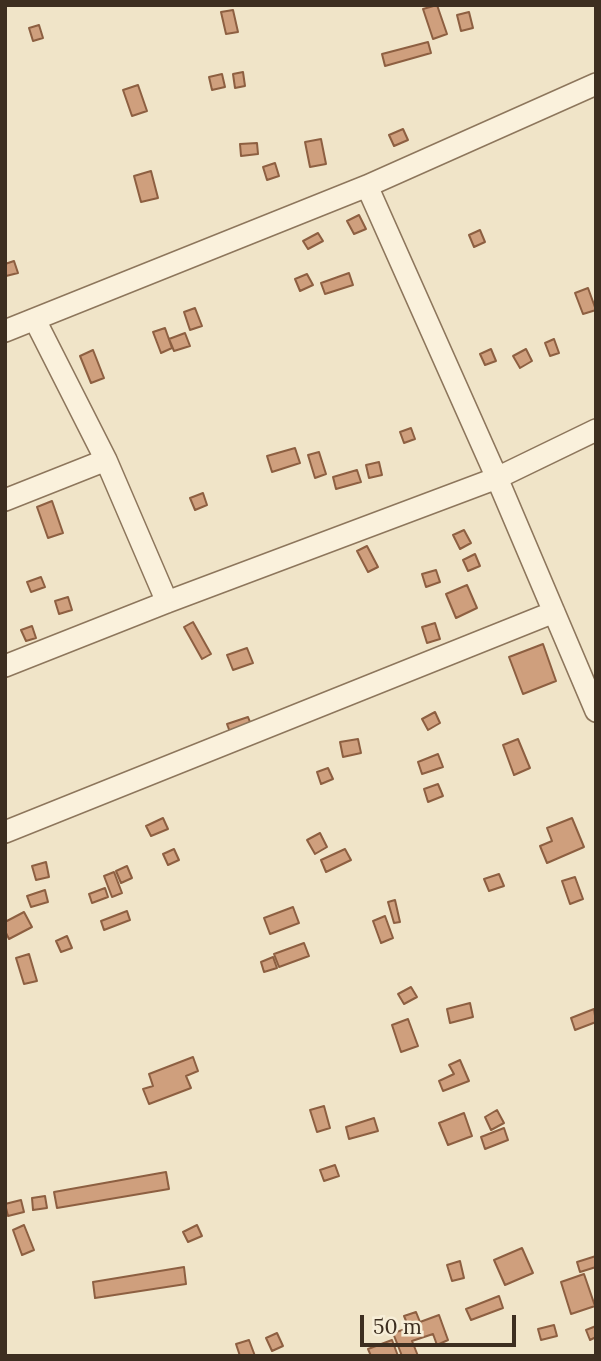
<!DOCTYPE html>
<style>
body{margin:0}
#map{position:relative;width:601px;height:1361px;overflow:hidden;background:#f0e4c8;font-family:Lora,serif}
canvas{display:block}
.frame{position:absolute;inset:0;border:7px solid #3d2e20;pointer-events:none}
.scale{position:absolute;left:360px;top:1315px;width:156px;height:32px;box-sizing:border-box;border:4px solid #3d2e20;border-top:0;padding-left:9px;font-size:21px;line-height:24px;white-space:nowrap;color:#3d2e20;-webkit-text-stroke:5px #f7eed8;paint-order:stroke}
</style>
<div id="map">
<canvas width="601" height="1361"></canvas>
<div class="frame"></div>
<div class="scale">50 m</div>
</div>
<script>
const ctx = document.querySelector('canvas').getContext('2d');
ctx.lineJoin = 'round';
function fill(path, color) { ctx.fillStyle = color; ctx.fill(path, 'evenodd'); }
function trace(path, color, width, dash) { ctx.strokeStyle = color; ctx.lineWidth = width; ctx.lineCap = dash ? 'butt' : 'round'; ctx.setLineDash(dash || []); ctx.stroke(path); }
const building = new Path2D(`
 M437 5 447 34 433 39 423 9Z
 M233 10 238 32 226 34 221 12Z
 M469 12 473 28 461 31 457 15Z
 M39 25 43 38 33 41 29 28Z
 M428 42 431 53 385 66 382 54Z
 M243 72 245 86 235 88 233 74Z
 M222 74 225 87 212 90 209 77Z
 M138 85 147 111 132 116 123 90Z
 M403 129 408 140 394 146 389 135Z
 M321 139 326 164 310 167 305 142Z
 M257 143 258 154 241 156 240 144Z
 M275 163 279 176 267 180 263 167Z
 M151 171 158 198 141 202 134 176Z
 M359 215 366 229 354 234 347 221Z
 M480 230 485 242 474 247 469 235Z
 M318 233 323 241 308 249 303 241Z
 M14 261 18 273 6 276 5 264Z
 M349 273 353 285 325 294 321 283Z
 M307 274 313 285 300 291 295 279Z
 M588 288 596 310 583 314 575 293Z
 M195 308 202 326 190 330 184 312Z
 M165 328 172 348 161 353 153 332Z
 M185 333 190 346 174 351 169 339Z
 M554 339 559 353 550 356 545 343Z
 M491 349 496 361 485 365 480 354Z
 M526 349 532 361 520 368 513 356Z
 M93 350 104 378 91 383 80 356Z
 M411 428 415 439 404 443 400 432Z
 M295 448 300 463 272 472 267 456Z
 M319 452 326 474 315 478 308 455Z
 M379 462 382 475 369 478 366 465Z
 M357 470 361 482 336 489 333 477Z
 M203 493 207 505 195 510 190 498Z
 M52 501 63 533 48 538 37 507Z
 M464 530 471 543 460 549 453 535Z
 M367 546 378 567 368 572 357 551Z
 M475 554 480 566 468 571 463 560Z
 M436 570 440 582 426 587 422 574Z
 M41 577 45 587 31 592 27 582Z
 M467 585 477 608 456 618 446 594Z
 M68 597 72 610 59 614 55 601Z
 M193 622 211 654 202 659 184 627Z
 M435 623 440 639 427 643 422 627Z
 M32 626 36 638 26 641 21 630Z
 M543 644 556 681 523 694 509 657Z
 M247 648 253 663 233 670 227 655Z
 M435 712 440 723 428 730 422 719Z
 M248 717 252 727 231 735 227 724Z
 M358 739 361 753 343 757 340 742Z
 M518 739 530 768 514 775 503 745Z
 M438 754 443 767 422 774 418 762Z
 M328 768 333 779 321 784 317 772Z
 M438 784 443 796 428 802 424 789Z
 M163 818 168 829 151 836 146 826Z
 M572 818 584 847 547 863 540 846 552 841 547 828Z
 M320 833 327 847 315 854 307 840Z
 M174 849 179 860 168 865 163 854Z
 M345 849 351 860 326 872 321 860Z
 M46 862 49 877 36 880 32 866Z
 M127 866 132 878 121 883 116 871Z
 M114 872 122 893 112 897 104 876Z
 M499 874 504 886 489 891 484 879Z
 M575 877 583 899 570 904 562 881Z
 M105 888 108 897 92 903 89 894Z
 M45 890 48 902 31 907 27 896Z
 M395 900 400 922 394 923 388 902Z
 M293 907 299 923 270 934 264 918Z
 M127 911 130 920 104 930 101 921Z
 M24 912 32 927 9 939 5 931V922Z
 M385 916 393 938 381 943 373 921Z
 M67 936 72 948 61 952 56 941Z
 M304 943 309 956 279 967 274 954Z
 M29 954 37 981 24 984 16 958Z
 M273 957 277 968 264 972 261 962Z
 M411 987 417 997 404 1004 398 994Z
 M470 1003 473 1017 450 1023 447 1009Z
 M594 1009 596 1022 575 1030 571 1018Z
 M408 1019 418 1046 401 1052 392 1025Z
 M193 1057 198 1071 186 1076 191 1088 149 1104 143 1089 153 1086 149 1074Z
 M460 1060 469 1081 443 1091 439 1081 454 1074 449 1065Z
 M324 1106 330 1128 317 1132 310 1110Z
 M497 1110 504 1123 491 1130 485 1117Z
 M464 1113 472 1136 448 1145 439 1123Z
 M374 1118 378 1131 349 1139 346 1127Z
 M504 1128 508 1140 485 1149 481 1137Z
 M335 1165 339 1176 324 1181 320 1170Z
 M166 1172 169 1189 57 1208 54 1192Z
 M45 1196 47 1208 33 1210 32 1198Z
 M21 1200 24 1212 8 1216 5 1204Z
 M24 1225 34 1250 22 1255 13 1230Z
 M197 1225 202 1236 188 1242 183 1232Z
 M522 1248 533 1273 505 1285 494 1260Z
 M596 1256V1267L580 1272 577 1262Z
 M460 1261 464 1278 452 1281 447 1265Z
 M184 1267 186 1284 95 1298 93 1282Z
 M584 1274 595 1306 571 1314 561 1282Z
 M499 1296 503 1308 471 1320 466 1309Z
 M416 1312 420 1322 439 1315 448 1340 437 1345 433 1334 412 1341 418 1356H402L393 1333 409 1328 404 1316Z
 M554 1325 557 1336 541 1340 538 1329Z
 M596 1326V1337L590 1340 586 1330Z
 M277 1333 283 1346 272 1351 266 1338Z
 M249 1340 255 1356H240L236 1344Z
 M392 1340 398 1356H371L368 1349Z`);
const minor = new Path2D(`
 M367 186 497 478 596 711
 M35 320 106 460 167 602
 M5 331 367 186 596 84
 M5 500 106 460
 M5 666 167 602 497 478 596 430
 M5 832 554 612`);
fill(building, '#cf9f7d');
trace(building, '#8d5f41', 2);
trace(minor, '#8d765c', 24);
trace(minor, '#faf1dc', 21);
</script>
